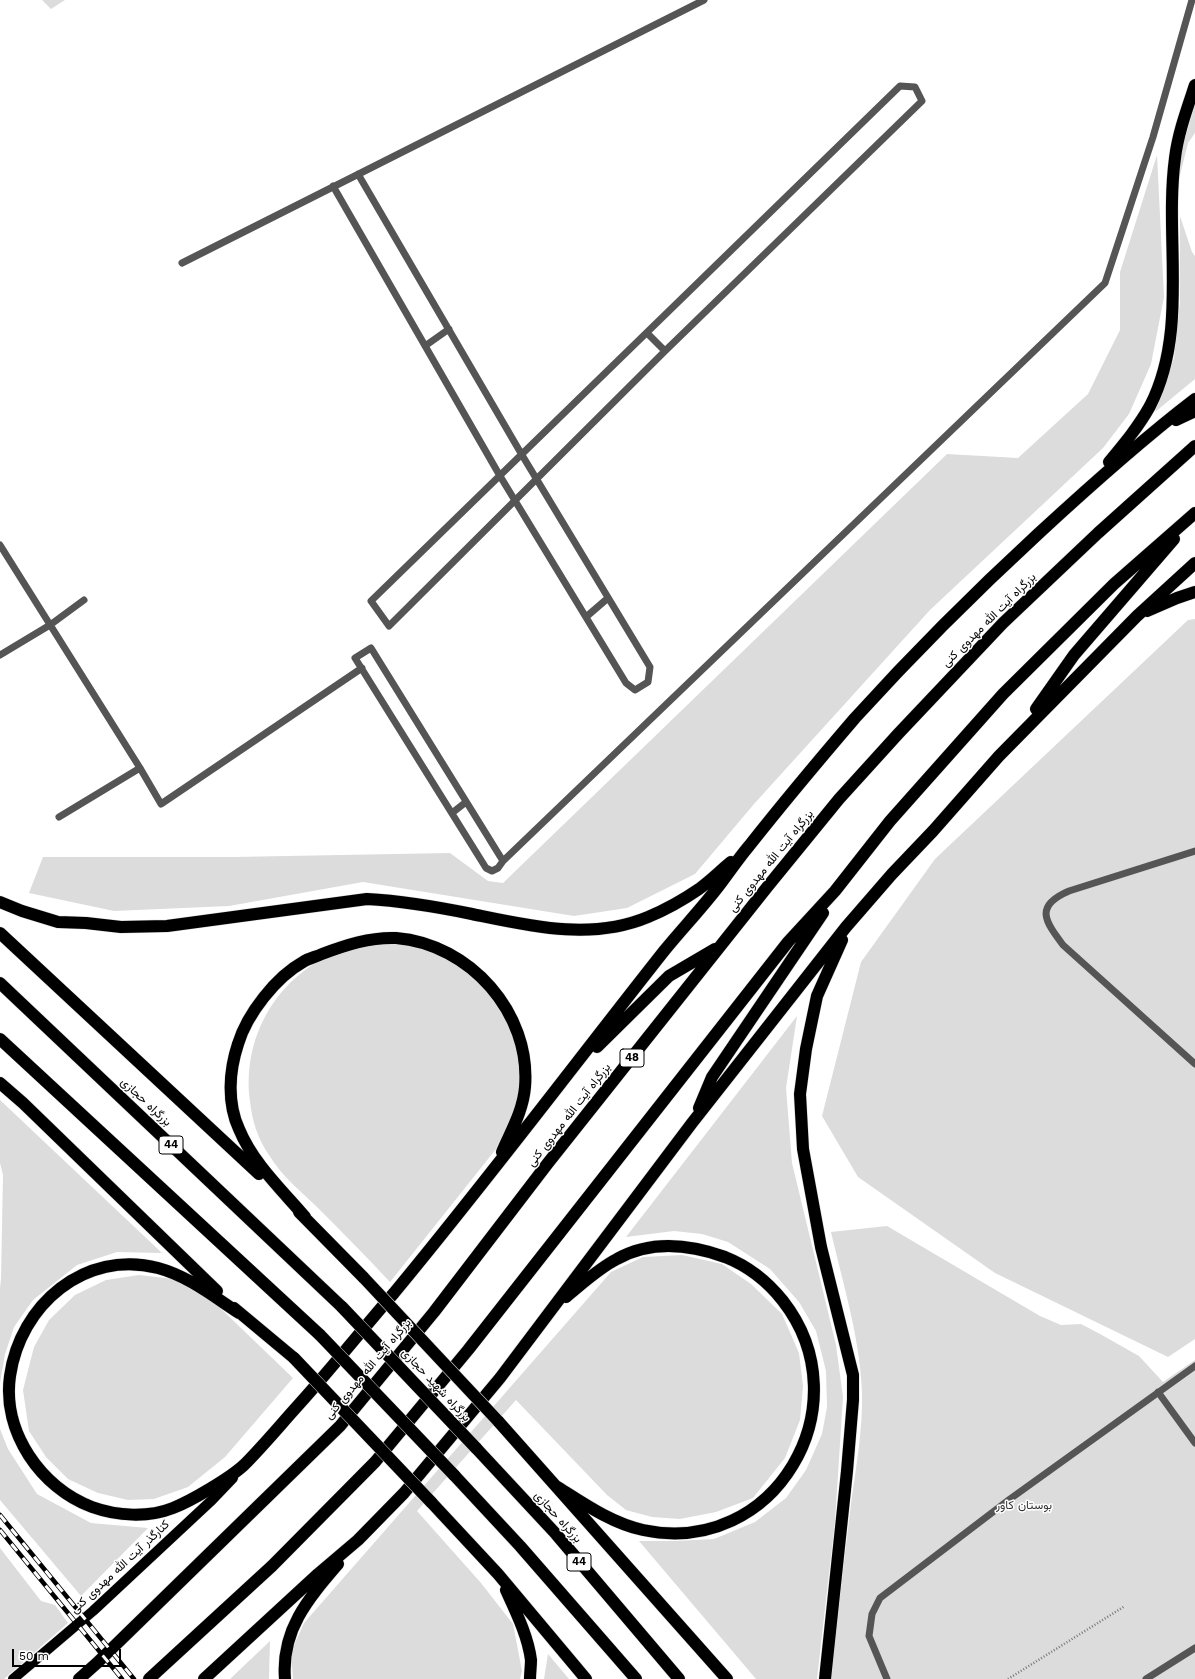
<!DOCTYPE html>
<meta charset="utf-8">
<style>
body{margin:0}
#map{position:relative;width:1195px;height:1679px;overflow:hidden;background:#fff;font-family:"Work Sans",sans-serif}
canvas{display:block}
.scale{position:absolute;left:12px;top:1649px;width:109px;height:18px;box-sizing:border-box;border:2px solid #000;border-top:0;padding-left:5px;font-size:12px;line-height:14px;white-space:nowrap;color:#000;-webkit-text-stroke:3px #fff;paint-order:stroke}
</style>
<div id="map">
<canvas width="1195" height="1679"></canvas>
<div class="scale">50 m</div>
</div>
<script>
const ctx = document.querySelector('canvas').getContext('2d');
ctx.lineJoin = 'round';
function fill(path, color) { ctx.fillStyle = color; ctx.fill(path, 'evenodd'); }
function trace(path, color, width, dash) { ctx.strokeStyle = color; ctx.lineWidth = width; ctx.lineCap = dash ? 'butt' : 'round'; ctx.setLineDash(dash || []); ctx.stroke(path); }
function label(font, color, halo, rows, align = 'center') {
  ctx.font = font + ' "Work Sans",Vazirmatn,sans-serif'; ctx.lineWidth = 3; ctx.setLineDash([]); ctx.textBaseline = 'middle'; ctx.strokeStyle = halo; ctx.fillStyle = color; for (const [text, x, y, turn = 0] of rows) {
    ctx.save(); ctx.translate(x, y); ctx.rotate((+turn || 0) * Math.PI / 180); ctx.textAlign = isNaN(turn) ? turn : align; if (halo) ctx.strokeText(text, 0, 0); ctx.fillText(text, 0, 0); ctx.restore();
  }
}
const green = new Path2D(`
 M42 0H65L51 9Z
 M1195 105V133L1188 143 1179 179 1180 154Z
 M1157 155 1164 297 1151 364 1129 414 1103 448 930 610 754 804 695 874 627 908 574 916 363 882 229 906 114 911 29 893 43 857H233L450 853 488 881 503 883 947 454 1018 458 1088 394 1120 330V272Z
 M1180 216 1192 252 1195 256V379L1155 412 1174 358 1180 302Z
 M1195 619V1339L1168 1357 995 1273 858 1177 822 1116 861 962 935 859 1188 620Z
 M388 943 423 948 453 961 481 982 504 1012 516 1042 521 1086 512 1118 496 1149 390 1282C366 1256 341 1231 316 1206 299 1190 281 1175 269 1155 258 1139 252 1121 250 1101 242 1039 275 980 332 954 350 946 370 945 388 943Z
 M797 1016 786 1088 792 1163 836 1345 843 1397 835 1521 817 1679H756L639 1541H675L714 1539 755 1522 786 1498 806 1470 822 1434 827 1407 826 1371 816 1331 799 1302 770 1269 728 1242 702 1234 674 1231 626 1237Z
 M0 1100 162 1253 117 1252 77 1265 33 1300 14 1327 5 1354 0 1383V1288L1 1279 3 1175 0 1163Z
 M887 1226 1040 1316 1061 1325 1081 1324 1100 1334 1139 1356 1163 1382 1195 1360V1679H831C837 1620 844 1562 851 1504 856 1467 863 1429 862 1392 860 1338 843 1284 831 1232Z
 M682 1255 722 1264 751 1284 782 1314 799 1353 803 1386 800 1420 785 1458 753 1498 716 1512 680 1519 652 1517 626 1510 607 1495 516 1400 417 1511 481 1583 513 1624 522 1671 520 1679H293L291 1652 304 1623 611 1272 643 1257Z
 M139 1275 174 1279 216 1304 293 1378 225 1457 188 1487 154 1499 128 1500 98 1493 68 1479 46 1457 29 1431 23 1390 34 1347 49 1320 75 1295 106 1280Z
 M0 1429 8 1449 37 1494 91 1523 148 1528 81 1596 0 1500Z
 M0 1548 41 1601 55 1605 68 1623 4 1679H0Z
 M270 1641 269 1679H230Z
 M548 1654 569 1679H544Z`);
const path = new Path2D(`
 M1008 1679 1125 1606`);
const lane = new Path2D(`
 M900 86 915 87 922 101 665 351 389 626 371 601Z
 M333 186 500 476 626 683 635 690 648 682 650 667 522 455 358 174
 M182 263 704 0
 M647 333 665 351
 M425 346 449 329
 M0 545 140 768 161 804 362 668
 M586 617 608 598
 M0 655 50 625 84 600
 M452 813 466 802
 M59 817 140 768
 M1195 851 1069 891C1034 906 1045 921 1063 945L1195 1064
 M503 861 371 648 355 658 486 868 492 871 498 868 503 861 1105 283 1153 137 1192 0
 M1158 1392 1195 1443
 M887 1679 869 1636 872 1614 880 1598 1010 1499 1195 1366
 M1146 1679 1195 1648`);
const primary = new Path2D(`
 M13 1679 93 1611 212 1500 233 1478`);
const highway = new Path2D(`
 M1176 420 1195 411
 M1109 462C1124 444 1139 426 1150 406 1189 330 1164 239 1175 158 1178 133 1187 109 1195 85
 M1147 611 1177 598 1195 592
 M1036 709 1074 655 1174 539
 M0 902 22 911 58 922 86 923 121 927 167 926 367 899C403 901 438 907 472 914 530 926 591 941 648 917 665 910 683 900 699 889 710 881 720 871 731 862
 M0 933 259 1174
 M0 983 342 1307
 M0 1039 320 1335
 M597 1047 669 976 715 949
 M0 1083 23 1103 217 1291
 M699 1108 712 1077 823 913
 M299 1212 364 1278
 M305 1217C281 1189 253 1163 239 1129 227 1103 229 1071 238 1044 247 1014 276 977 303 962 309 958 316 957 322 954 346 945 370 937 396 938 470 944 531 1013 525 1087 523 1111 511 1131 502 1152
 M234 1308 294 1358
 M239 1313C213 1296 188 1276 158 1268 85 1249 20 1305 10 1376 2 1432 41 1488 92 1507 117 1516 148 1518 173 1508 191 1501 230 1478 244 1465 261 1448 277 1429 293 1411 328 1373 360 1332 394 1293 487 1181 574 1065 664 951 682 929 701 909 718 887 728 874 738 859 749 846 783 803 819 760 855 718 913 654 974 593 1038 534 1089 487 1140 441 1195 399
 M498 1421 727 1679
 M476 1448 556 1534 679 1679
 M454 1475 520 1546 636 1679
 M556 1486C583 1503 611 1523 643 1530 775 1558 864 1405 783 1301 768 1282 748 1266 725 1257 689 1244 651 1240 617 1259 599 1268 582 1284 566 1297
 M431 1502 498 1574 586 1679
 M506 1590C516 1612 528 1636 531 1660 531 1666 530 1673 530 1679
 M79 1679 97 1663 340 1426 434 1312 548 1163 768 886 839 799 898 734 1003 623 1098 533 1195 446
 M149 1679 272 1566 375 1462 468 1350 788 942 835 891 890 821 1003 694 1114 584 1195 513
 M204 1679 318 1574 358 1540 404 1493 500 1378 692 1123 846 927 892 874 933 831 999 756 1137 616 1195 563
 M285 1679C281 1630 308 1599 338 1564
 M825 1679 847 1471 853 1400V1375L821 1247 803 1149 800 1094 806 1049 817 996 842 940`);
const rail = new Path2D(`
 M0 1515 134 1679
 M0 1530 122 1679`);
const highwayBridge = new Path2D(`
 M364 1278 498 1421
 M342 1307 476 1448
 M320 1335 454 1475
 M294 1358 431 1502`);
const shields = [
 [632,1058,24],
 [171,1145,24],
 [579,1562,24]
];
const shieldNames = [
 ["48",632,1058],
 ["44",171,1145],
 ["44",579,1562]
];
const streetNames = [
 ["بزرگراه آیت الله مهدوی کنی",989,620,-45],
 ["بزرگراه آیت الله مهدوی کنی",771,861,-51],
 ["بزرگراه حجازی",146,1102,43],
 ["بزرگراه آیت الله مهدوی کنی",569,1115,-52],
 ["بزرگراه آیت الله مهدوی کنی",368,1369,-50],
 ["بزرگراه شهید حجازی",436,1385,47],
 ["بزرگراه حجازی",558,1517,48],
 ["کنارگذر آیت الله مهدوی کنی",120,1567,-43]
];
const parkNames = [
 ["بوستان کاور",1024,1505]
];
fill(green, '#dcdcdc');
trace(primary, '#dbdbdb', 11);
trace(highway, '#dbdbdb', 13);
trace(path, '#777', 2.5, [1, 2]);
trace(lane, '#555', 7);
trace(primary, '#000', 10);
trace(highway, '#000', 12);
trace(rail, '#000', 4.5);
trace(rail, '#fff', 3, [9]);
trace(highwayBridge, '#dbdbdb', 13, []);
trace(highwayBridge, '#000', 12);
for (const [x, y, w] of shields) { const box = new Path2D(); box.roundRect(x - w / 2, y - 9, w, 18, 3); ctx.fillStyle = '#fff'; ctx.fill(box); trace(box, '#000', 1); }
label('bold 11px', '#000', null, shieldNames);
label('12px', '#000', '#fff', streetNames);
label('12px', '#333', '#fff', parkNames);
</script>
